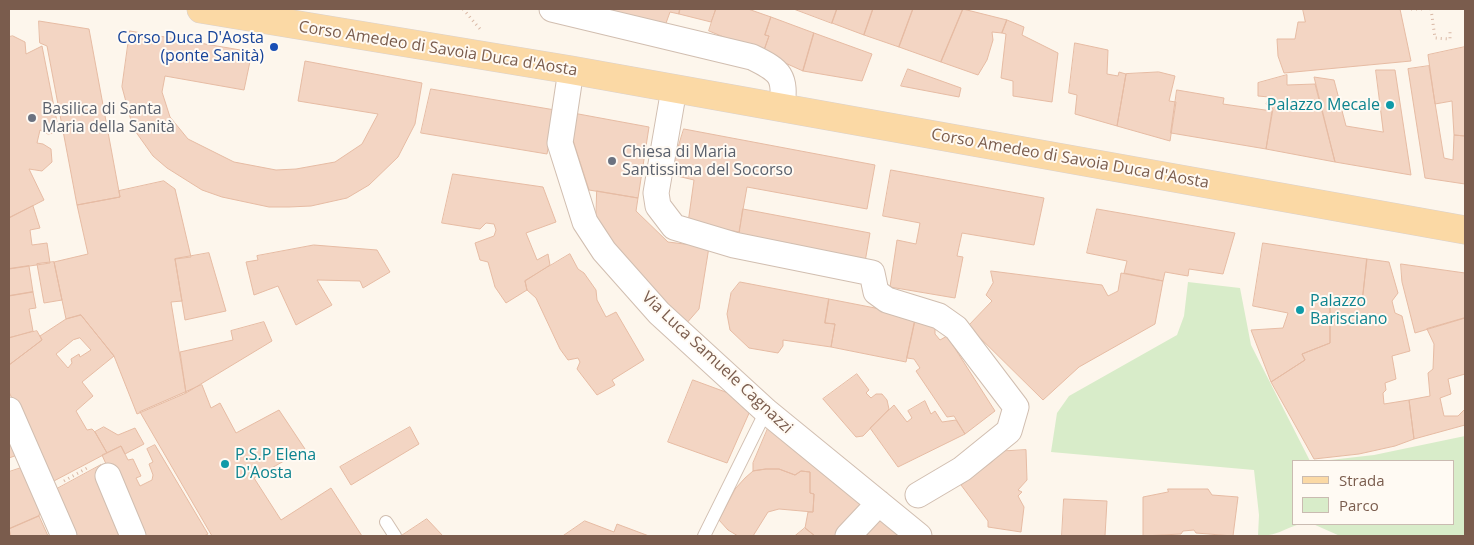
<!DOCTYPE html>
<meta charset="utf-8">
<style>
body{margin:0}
#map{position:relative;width:1474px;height:545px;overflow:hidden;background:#fdf6ec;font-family:"Open Sans",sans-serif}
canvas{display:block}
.frame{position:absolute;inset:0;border:10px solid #7a5c4d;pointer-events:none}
.legend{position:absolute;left:1292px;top:460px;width:162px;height:65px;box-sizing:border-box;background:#fffaf3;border:1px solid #cabbb1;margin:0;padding:6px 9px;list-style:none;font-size:15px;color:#7a5c4d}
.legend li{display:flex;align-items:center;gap:10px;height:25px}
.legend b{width:25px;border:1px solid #cabbb1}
</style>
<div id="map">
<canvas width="1474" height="545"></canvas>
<div class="frame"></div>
<ul class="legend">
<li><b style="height:6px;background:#fbd9a5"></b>Strada</li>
<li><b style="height:14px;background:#d8ecc9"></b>Parco</li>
</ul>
</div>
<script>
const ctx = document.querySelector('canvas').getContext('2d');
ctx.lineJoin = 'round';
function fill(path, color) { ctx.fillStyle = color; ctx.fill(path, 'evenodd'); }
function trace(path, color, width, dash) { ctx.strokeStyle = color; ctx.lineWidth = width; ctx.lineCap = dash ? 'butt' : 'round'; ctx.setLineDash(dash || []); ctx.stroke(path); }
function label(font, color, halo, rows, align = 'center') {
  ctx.font = font + ' "Open Sans",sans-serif'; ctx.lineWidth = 4; ctx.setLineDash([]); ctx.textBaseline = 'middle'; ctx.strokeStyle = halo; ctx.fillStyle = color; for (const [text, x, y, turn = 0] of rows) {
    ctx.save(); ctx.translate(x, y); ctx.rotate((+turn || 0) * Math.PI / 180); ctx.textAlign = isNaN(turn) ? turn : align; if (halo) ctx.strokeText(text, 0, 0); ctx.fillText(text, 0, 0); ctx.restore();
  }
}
const green = new Path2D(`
 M1188 282 1240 288 1251 345 1310 461H1293V524H1300C1283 529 1277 536 1258 536L1259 515 1254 470 1051 452 1057 413 1069 396 1177 335 1184 316Z
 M1465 436V536H1340L1313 524H1453V461H1321L1374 455Z`);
const building = new Path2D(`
 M605 9H680L679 14 670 12 665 26Z
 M680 9H716L711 22 679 14Z
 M716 9H748L771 17 765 35 769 36 763 53 709 31Z
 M794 9H837L832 23Z
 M837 9H873L864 35 832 23Z
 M873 9H913L899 47 864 35Z
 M913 9H963L941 62 899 47Z
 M963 9 1007 20 1002 33 992 32 993 40 987 60 978 75 941 62Z
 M1303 9H1400L1411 61 1284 73 1278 56 1277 39H1295L1298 22H1305Z
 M771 17 814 33 803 71 763 53 769 36 765 35Z
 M1007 20 1024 27 1022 35 1058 53 1052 102 1013 96V81L1001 78 1006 34 1002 33Z
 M39 21 89 29 120 197 77 205 47 46 40 43Z
 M130 31 252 52 244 90 165 76 162 92 170 117 188 139 234 162 276 170 296 169 335 162 362 144 378 114 298 101 305 61 422 83 415 124 398 157 369 185 347 198 311 206 289 207H269L222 197 202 190 167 168 153 156 133 128 122 87Z
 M814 33 872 54 862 81 803 71Z
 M13 36 25 42 26 54 42 46 59 132 48 134 40 130 37 143 43 144 51 149 52 162 42 171 29 169 44 200 9 218V37Z
 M1075 43 1108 50 1107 74 1118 76 1119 72 1126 74 1117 126 1075 114 1077 95 1069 93Z
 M1465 47V136L1454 135 1452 101 1435 104 1428 55Z
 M1429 66 1444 158 1453 160 1454 135 1465 136V184L1425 178 1408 69Z
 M908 69 961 88 959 97 901 86Z
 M1376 70H1395L1411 175 1335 162 1314 77 1334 80 1346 126 1383 132Z
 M1159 72 1175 76 1169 101 1176 102 1170 141 1117 126 1126 74Z
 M1287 75V85L1315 84 1335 162 1266 149 1273 109 1266 104 1269 97 1258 96V83Z
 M431 89 555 110 547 154 421 133Z
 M1177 90 1224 98 1223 104 1272 111 1266 149 1171 133Z
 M573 113 649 127 638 198 589 190 570 131Z
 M684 129 875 165 867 209 747 187 739 232 688 223 694 180 673 175 675 157Z
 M891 170 1044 198 1034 245 962 233 957 256 963 257 955 298 890 287 897 240 916 244 920 223 883 216Z
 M453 174 543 187 556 222 526 233 537 260 548 254 550 265 525 281 527 290 506 303 495 287 488 262 480 260 475 243 494 236 496 230 494 224 486 223 480 229 442 223Z
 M164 181 175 189 191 257 175 259 182 301 171 302 186 393 137 414 114 356 81 315 66 319 54 262 88 254 77 205 120 197 119 191Z
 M597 191 638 198 636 211 668 242 709 247 699 309 685 325 596 226Z
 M33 206 40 228 30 230 32 245 47 243 50 263 9 269V218Z
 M743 209 870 233 865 262 739 238Z
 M1097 209 1235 233 1223 274 1189 269 1188 276 1165 272 1163 281 1124 273 1127 261 1087 253Z
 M1263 243 1367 259 1362 301 1330 299V343L1302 354 1305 360 1271 382 1251 330 1283 328 1288 313 1253 306Z
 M314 245 377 250 390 272 363 288 360 281 317 280 332 305 296 325 278 286 254 295 246 262 258 260 257 256Z
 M209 253 226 311 185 320 175 259Z
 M570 254 578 269 584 273 596 290 597 300 606 317 616 312 644 360 612 380 615 385 597 395 577 369 580 362 578 358 568 360 560 349 536 298 527 290 525 281Z
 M1367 259 1389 262 1398 293 1392 301 1395 313 1402 316 1410 351 1392 356 1396 379 1385 383 1386 390 1383 393 1384 404 1409 400 1414 439 1395 446 1359 454 1314 459 1271 382 1305 360 1302 354 1330 343V299L1362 301Z
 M54 262 62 300 44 303 37 264Z
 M1401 264 1465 273V318L1415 333 1402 282Z
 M29 266 33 292 9 296V269Z
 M991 271 1102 285 1108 296 1118 291 1121 273 1163 281 1155 324 1079 367 1043 400 968 326 992 301 986 295 993 283Z
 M740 282 829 299 825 323 835 324 831 347 783 340V346L778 353 749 348 730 330 727 314 731 293Z
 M33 292 36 308 29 309 33 331 9 338V296Z
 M829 299 916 316 906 362 831 347 835 324 825 323Z
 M81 315 114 356 82 382 93 396 76 411 87 430 92 429 95 432 107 453 52 482 9 392V365L42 340 40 336 66 319ZM80 338 91 350 80 357 79 354 71 359 72 363 68 368 56 354 73 340Z
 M916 316 935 320V334L940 340 947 336 995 411 965 434 954 416 947 417 916 371 920 368 914 359 907 358Z
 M1465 318V374L1448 379 1451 394 1440 398 1444 416H1458L1465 409V425L1414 439 1409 400 1430 396 1428 373 1433 369 1434 344 1427 329Z
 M264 322 272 341 186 393 180 352 233 340 231 331Z
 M37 331 42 340 9 365V338Z
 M857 374 869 390 866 393 871 398 876 394H882L887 400 889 409 863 436 856 437 823 399Z
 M693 380 731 394 750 411 727 463 668 442Z
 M202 385 211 408 220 403 236 433 279 410 305 449 254 478 281 520 331 488 362 536H212L140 412Z
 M925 401 931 414 935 411 942 422 956 420 965 434 898 467 870 428 894 405 907 422 912 418 908 411Z
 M769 426 863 502 836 536H815L805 528 808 512H813L814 494 810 493V472L801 471 795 475 779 469H766L753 471V463Z
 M104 427 118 435 135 428 144 444 125 454 121 446 107 453 95 432Z
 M410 427 419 444 351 485 340 467Z
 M9 430 20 454 9 458Z
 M155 445 208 534 204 536H138L102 455 121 446 128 460 133 459 141 476 136 478 140 486 152 480 153 475 149 464 153 462 147 449Z
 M1026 450 1027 480 1018 490 1022 492 1018 496 1024 507 1021 532 988 527V521L961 485 993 461V452Z
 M101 465 130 536H75L55 490Z
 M27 466 42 502 39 516 9 529V472Z
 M766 469H779L795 475 801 471 810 472V493L814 494 813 512 779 509 768 512 753 536H738L728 530 719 520 735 489 745 478 753 471Z
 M1168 489H1208L1212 495 1238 497 1233 536 1196 533 1194 530 1183 531 1181 534 1143 536V497L1168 492Z
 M1064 499 1107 501 1105 536H1062Z
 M876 513 903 536H857Z
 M39 516 48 536H11L9 529Z
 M427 519 443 536H401Z
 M585 521 614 532 617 524 649 536H563Z
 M805 528 815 536H795Z`);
const path = new Path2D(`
 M463 9 480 29
 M1411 9H1422
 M1431 9 1435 38 1450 39V30
 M64 481 87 468`);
const lane = new Path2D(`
 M386 522 395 536
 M704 536 766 411`);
const street = new Path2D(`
 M552 9 752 57C781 71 786 76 782 108
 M571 70 560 143 585 222 604 251 659 313 766 411 919 536
 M674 89 656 193 658 206 674 227 734 245 872 273 876 292 887 300 939 316 956 328 1016 407 1009 431 962 469 918 495
 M9 410 64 536
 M108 476 133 536
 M848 536 879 503`);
const primary = new Path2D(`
 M201 9 571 70 1465 230`);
const markers = [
 [274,47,5,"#1a4fb4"],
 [1390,105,5,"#0f9aa8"],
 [32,118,5,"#6b7280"],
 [612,161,5,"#6b7280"],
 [1300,310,5,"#0f9aa8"],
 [225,464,5,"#0f9aa8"]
];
const transitNames = [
 ["Corso Duca D'Aosta",264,38],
 ["(ponte Sanità)",264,56]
];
const streetNames = [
 ["Corso Amedeo di Savoia Duca d'Aosta",438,49,9],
 ["Corso Amedeo di Savoia Duca d'Aosta",1070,159,10],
 ["Via Luca Samuele Cagnazzi",717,363,43]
];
const cultureNames = [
 ["Palazzo Mecale",1380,105,"right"],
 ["Palazzo",1310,301],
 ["Barisciano",1310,319],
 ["P.S.P Elena",235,455],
 ["D'Aosta",235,473]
];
const worshipNames = [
 ["Basilica di Santa",42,109],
 ["Maria della Sanità",42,127],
 ["Chiesa di Maria",622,152],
 ["Santissima del Socorso",622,170]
];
fill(green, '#d8ecc9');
fill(building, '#f3d5c3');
trace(building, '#e6bba3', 1);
trace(lane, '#d1beb0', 14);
trace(street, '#d1beb0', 27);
trace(primary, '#dad1cd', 29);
trace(path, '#d9b8a5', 3, [1, 4]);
trace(lane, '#fff', 12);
trace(street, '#fff', 25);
trace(primary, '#fbd9a5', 28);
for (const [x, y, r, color] of markers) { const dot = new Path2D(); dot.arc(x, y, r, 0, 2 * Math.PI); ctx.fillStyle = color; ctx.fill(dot); trace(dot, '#fffaf3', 2); }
label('16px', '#164399', '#fffaf3', transitNames, 'right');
label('16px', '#7a5c4d', '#fffaf3', streetNames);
label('16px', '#0d838f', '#fffaf3', cultureNames, 'left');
label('16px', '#5b616d', '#fffaf3', worshipNames, 'left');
</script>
